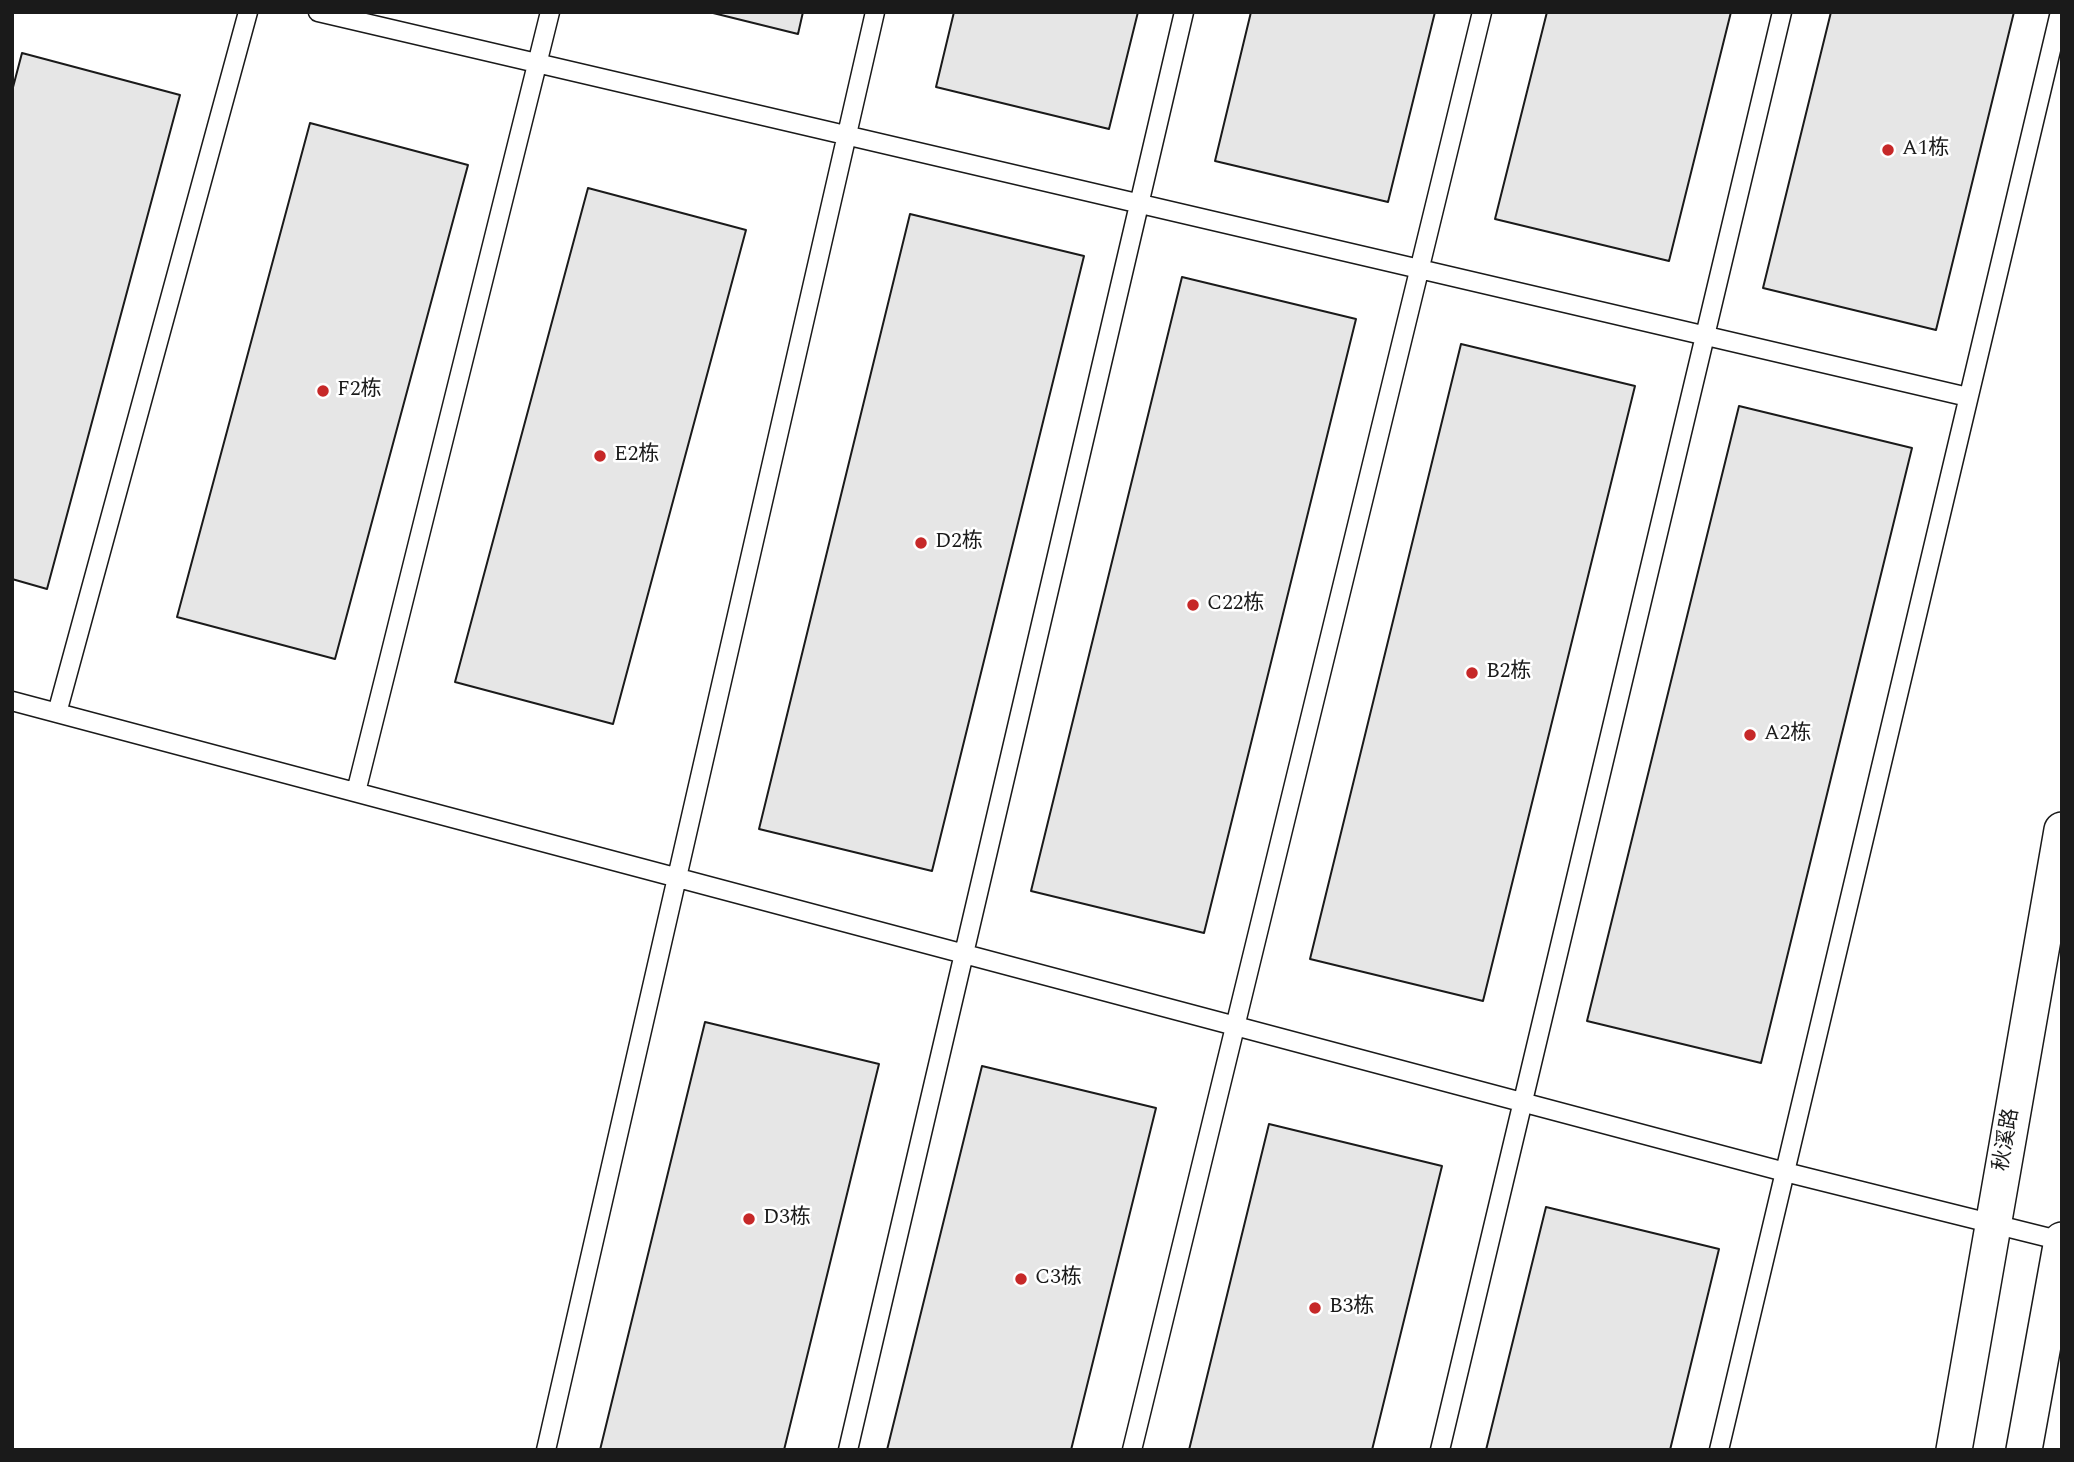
<!DOCTYPE html>
<meta charset="utf-8">
<style>
body{margin:0}
#map{position:relative;width:2074px;height:1462px;overflow:hidden;background:#fff;font-family:Spectral,serif}
canvas{display:block}
.frame{position:absolute;inset:0;border:14px solid #1a1a1a;pointer-events:none}
</style>
<div id="map">
<canvas width="2074" height="1462"></canvas>
<div class="frame"></div>
</div>
<script>
const ctx = document.querySelector('canvas').getContext('2d');
ctx.lineJoin = 'round';
function fill(path, color) { ctx.fillStyle = color; ctx.fill(path, 'evenodd'); }
function trace(path, color, width, dash) { ctx.strokeStyle = color; ctx.lineWidth = width; ctx.lineCap = dash ? 'butt' : 'round'; ctx.setLineDash(dash || []); ctx.stroke(path); }
function label(font, color, halo, rows, align = 'center') {
  ctx.font = font + ' Spectral,"Noto Sans SC",serif'; ctx.lineWidth = 5; ctx.setLineDash([]); ctx.textBaseline = 'middle'; ctx.strokeStyle = halo; ctx.fillStyle = color; for (const [text, x, y, turn = 0] of rows) {
    ctx.save(); ctx.translate(x, y); ctx.rotate((+turn || 0) * Math.PI / 180); ctx.textAlign = isNaN(turn) ? turn : align; if (halo) ctx.strokeText(text, 0, 0); ctx.fillText(text, 0, 0); ctx.restore();
  }
}
const building = new Path2D(`
 M709 12H803L798 34Z
 M954 12H1138L1109 129 936 87Z
 M1251 12H1435L1388 202 1215 161Z
 M1547 12H1731L1669 261 1495 219Z
 M1831 12H2014L1936 330 1763 288Z
 M22 53 180 95 47 589 12 579V91Z
 M310 123 468 165 335 659 177 617Z
 M588 188 746 230 613 724 455 682Z
 M910 214 1084 256 932 871 759 829Z
 M1182 277 1356 319 1204 933 1031 891Z
 M1461 344 1635 386 1483 1001 1310 959Z
 M1739 406 1912 448 1761 1063 1587 1021Z
 M705 1022 879 1064 784 1450H600Z
 M982 1066 1156 1108 1071 1450H887Z
 M1269 1124 1442 1166 1372 1450H1189Z
 M1546 1207 1719 1249 1670 1450H1486Z`);
const service = new Path2D(`
 M318 12 1968 397
 M12 701 1785 1172 2062 1241
 M57 713 248 12
 M356 792 550 12
 M546 1450 875 12
 M848 1450 1184 12
 M1132 1450 1482 12
 M1440 1450 1782 12
 M1719 1450 2060 12`);
const minor = new Path2D(`
 M1954 1450 2062 830
 M2024 1450 2062 1240`);
const markers = [
 [1888,150,7,"#c62828"],
 [323,391,7,"#c62828"],
 [600,456,7,"#c62828"],
 [921,543,7,"#c62828"],
 [1193,605,7,"#c62828"],
 [1472,673,7,"#c62828"],
 [1750,735,7,"#c62828"],
 [749,1219,7,"#c62828"],
 [1021,1279,7,"#c62828"],
 [1315,1308,7,"#c62828"]
];
const poiNames = [
 ["A1栋",1902,150],
 ["F2栋",337,391],
 ["E2栋",614,456],
 ["D2栋",935,543],
 ["C22栋",1207,605],
 ["B2栋",1486,673],
 ["A2栋",1764,735],
 ["D3栋",763,1219],
 ["C3栋",1035,1279],
 ["B3栋",1329,1308]
];
const streetNames = [
 ["秋溪路",2008,1140,-80]
];
fill(building, '#e6e6e6');
trace(building, '#1a1a1a', 2);
trace(service, '#1a1a1a', 21);
trace(minor, '#1a1a1a', 38);
trace(service, '#fff', 18);
trace(minor, '#fff', 35);
for (const [x, y, r, color] of markers) { const dot = new Path2D(); dot.arc(x, y, r, 0, 2 * Math.PI); ctx.fillStyle = color; ctx.fill(dot); trace(dot, '#fff', 2.5); }
label('21px', '#1a1a1a', '#fff', poiNames, 'left');
label('21px', '#1a1a1a', '#fff', streetNames);
</script>
